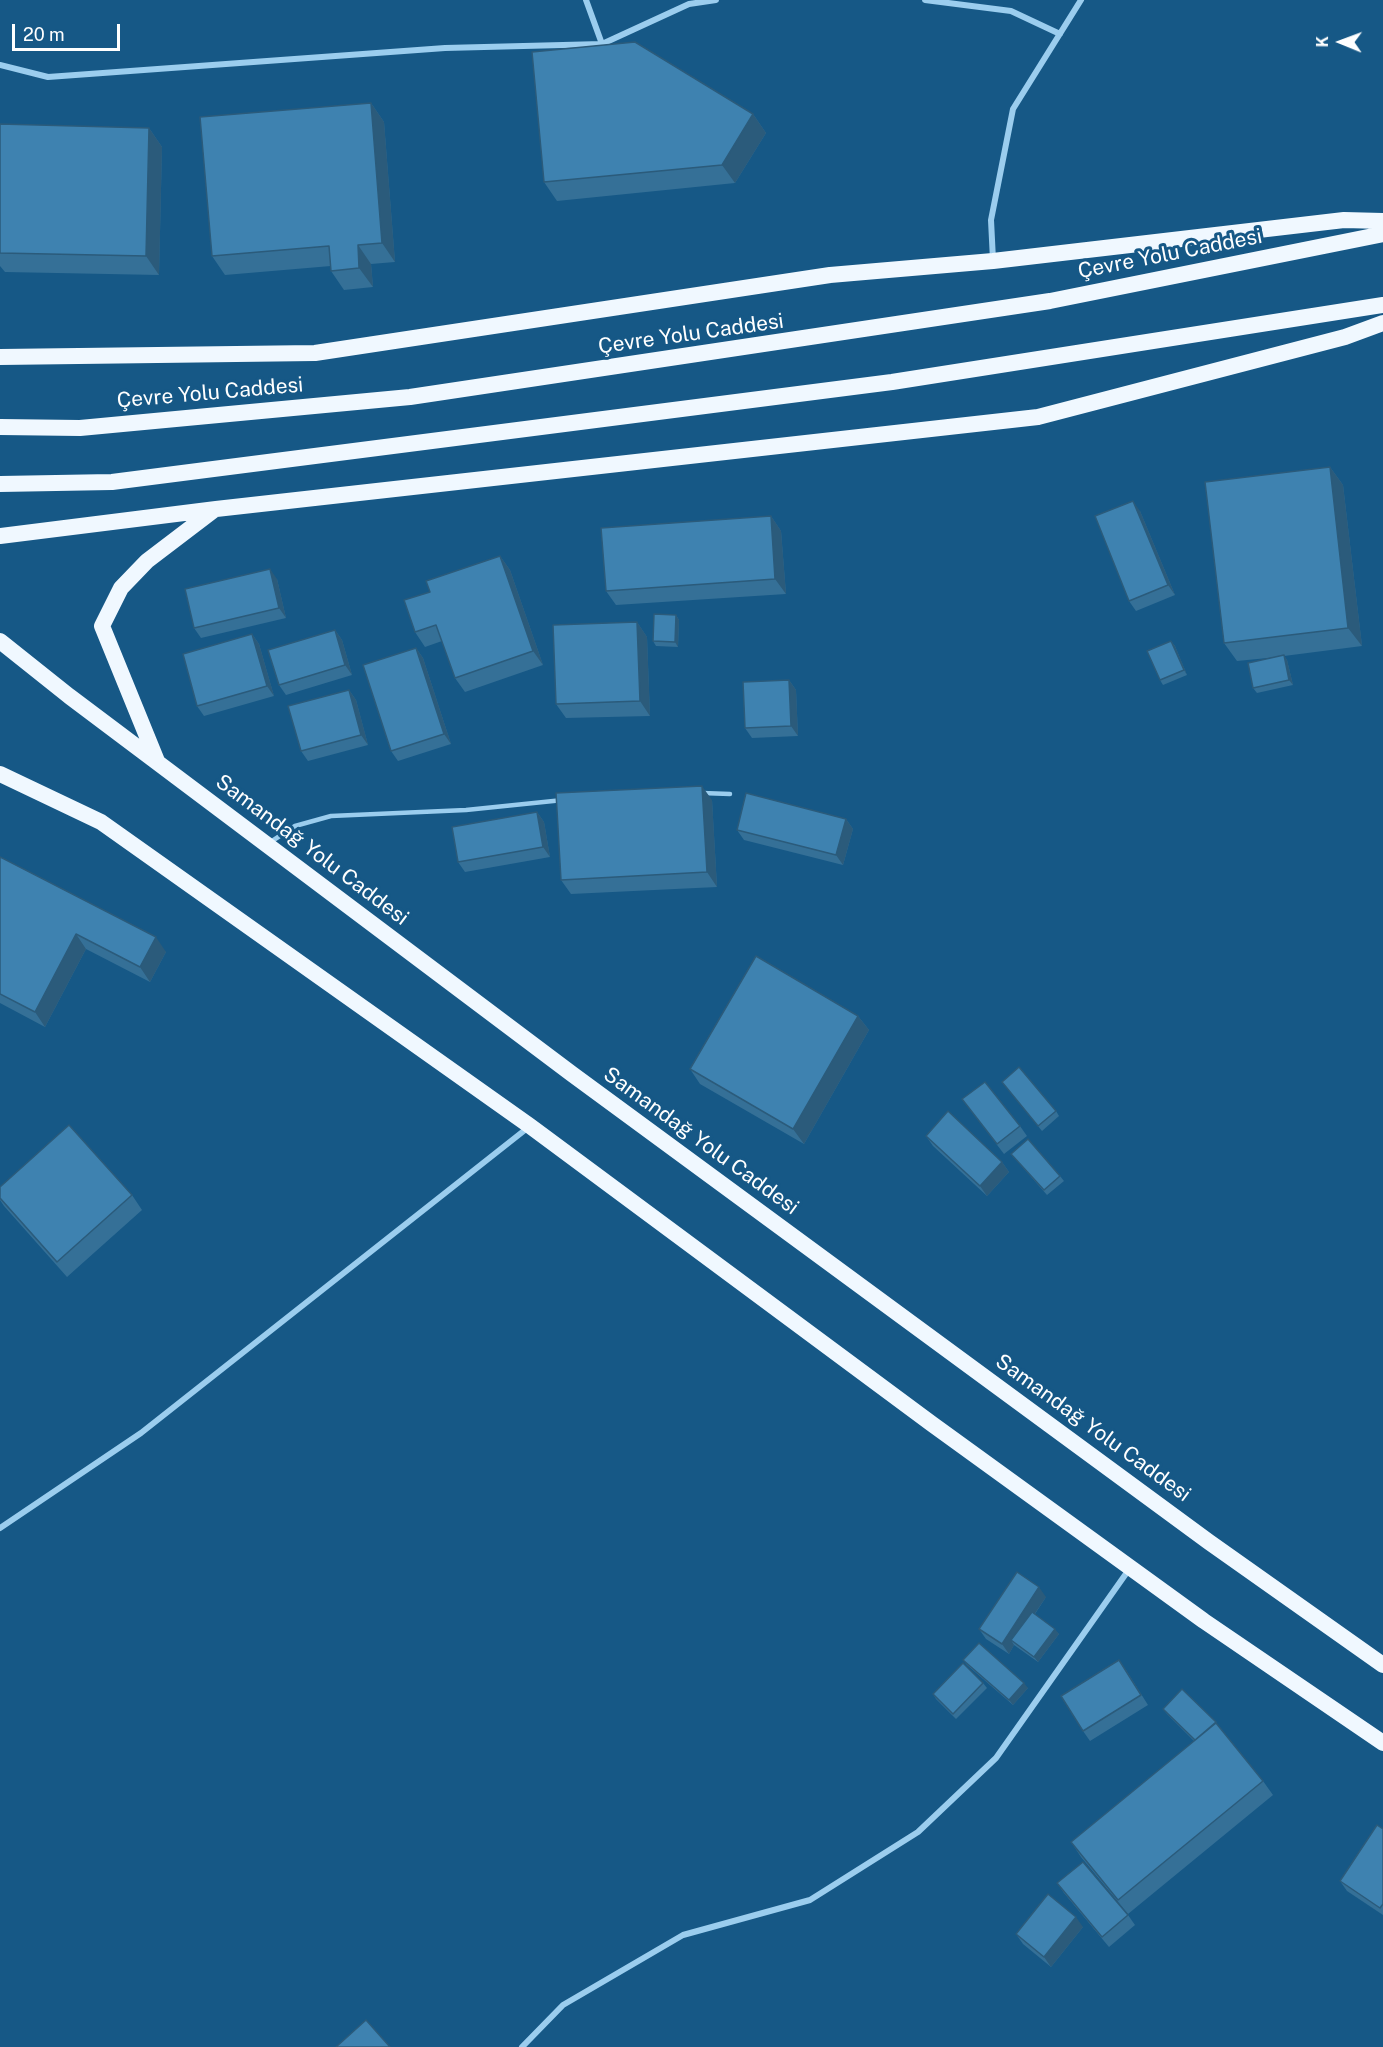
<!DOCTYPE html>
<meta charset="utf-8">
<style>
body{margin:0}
#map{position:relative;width:1383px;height:2047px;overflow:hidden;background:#165886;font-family:"Public Sans",sans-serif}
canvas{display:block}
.north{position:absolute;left:1311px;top:12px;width:60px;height:60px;-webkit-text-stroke:4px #165886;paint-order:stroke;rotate:271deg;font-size:16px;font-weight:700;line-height:24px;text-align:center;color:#fff}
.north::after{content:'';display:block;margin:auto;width:21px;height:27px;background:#fff;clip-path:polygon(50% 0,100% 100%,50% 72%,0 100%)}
.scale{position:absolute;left:12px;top:24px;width:108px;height:27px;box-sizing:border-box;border:3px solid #fff;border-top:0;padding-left:8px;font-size:18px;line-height:21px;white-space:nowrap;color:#fff;-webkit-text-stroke:4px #165886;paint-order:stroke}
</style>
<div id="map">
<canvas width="1383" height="2047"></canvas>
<div class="north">K</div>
<div class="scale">20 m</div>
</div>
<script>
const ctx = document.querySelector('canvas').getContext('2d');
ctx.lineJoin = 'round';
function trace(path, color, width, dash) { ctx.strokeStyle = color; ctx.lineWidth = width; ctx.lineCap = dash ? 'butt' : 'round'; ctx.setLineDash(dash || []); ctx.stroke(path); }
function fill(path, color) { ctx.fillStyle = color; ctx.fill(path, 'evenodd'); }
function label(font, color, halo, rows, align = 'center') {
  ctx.font = font + ' "Public Sans",sans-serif'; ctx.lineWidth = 6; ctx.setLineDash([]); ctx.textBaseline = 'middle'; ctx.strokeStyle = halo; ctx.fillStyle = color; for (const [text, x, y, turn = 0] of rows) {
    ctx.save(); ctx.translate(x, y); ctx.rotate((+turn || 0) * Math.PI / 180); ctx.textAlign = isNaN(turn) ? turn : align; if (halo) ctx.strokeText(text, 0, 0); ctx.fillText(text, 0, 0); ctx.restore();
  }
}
const service = new Path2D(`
 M702 793 730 794
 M269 843 295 826 331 816 466 810 563 800`);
const minor = new Path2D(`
 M586 0 602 44
 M925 0 1011 11 1060 34
 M0 65 48 77 445 48 602 44 689 4 716 0
 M993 260 991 220 1013 109 1081 0
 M0 1528 141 1433 530 1126
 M522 2047 563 2005 683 1935 810 1900 918 1832 996 1758 1130 1568`);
const trunk = new Path2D(`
 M0 357 315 353 830 275 993 261 1344 220 1383 221
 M0 427 80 428 410 397 1050 301 1383 234
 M0 484 112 482 892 382 1383 305
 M0 536 216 509 1038 417 1345 337 1383 323
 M0 641 69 696 572 1074 1209 1542 1383 1665
 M157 761 102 626 121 588 147 561 214 510
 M0 774 101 822 530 1126 932 1424 1204 1621 1383 1743`);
const wall = new Path2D(`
 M371 103 384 122 395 262 371 264 373 287 344 290 331 271V266L225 275 212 256Z
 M753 114 766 133 735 183 557 201 544 182Z
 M0 124 149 128 162 147 159 275 5 272 0 266Z
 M1330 467 1343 485 1362 646 1284 656 1287 660 1293 685 1257 693 1253 688 1278 657 1237 661 1224 643Z
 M1140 511 1175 595 1136 611 1129 601Z
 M771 516 781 531 786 594 616 605 606 591Z
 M500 556 510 570 543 665 465 692 455 678 442 641 425 647 415 632 430 592Z
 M277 579 286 618 201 638 194 628Z
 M676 615 679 620 678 647 656 646 653 641Z
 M637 622 647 637 650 716 566 718 556 704Z
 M335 630 342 640 352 675 286 695 279 685Z
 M252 634 259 644 274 696 204 716 197 706Z
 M1171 641 1175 646 1187 675 1163 685 1160 680Z
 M416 648 423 658 451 744 398 761 391 751Z
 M789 680 796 690 798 736 752 738 745 728Z
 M349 690 356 700 368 745 308 761 301 751Z
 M712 800 717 887 571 894 561 880Z
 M537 812 544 822 550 857 465 872 458 862Z
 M846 819 853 829 843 865 744 840 737 830Z
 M0 857 166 952 150 982 86 949 45 1027 0 1003Z
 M858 1016 869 1030 804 1144 700 1084 690 1069Z
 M1002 1082 1056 1111 1059 1116 1042 1131Z
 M962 1099 1020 1126 1027 1136 1004 1154Z
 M926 1136 1002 1162 1009 1172 987 1196 933 1146Z
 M1011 1154 1060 1176 1064 1181 1047 1195Z
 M0 1187 132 1195 142 1210 67 1277 4 1206 0 1200Z
 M1046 1597 1035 1614 1059 1634 1038 1662 1014 1645 1009 1654 986 1639 979 1629Z
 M963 1660 1028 1688 1013 1705 967 1665Z
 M1126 1670 1148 1705 1090 1741 1083 1731Z
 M983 1683 987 1688 956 1719 936 1699 933 1694Z
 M1163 1709 1216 1722 1219 1727 1263 1781 1273 1795 1128 1914 1081 1857 1071 1842 1194 1741 1167 1714Z
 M1383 1829V1915L1347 1891 1340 1881Z
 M1057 1883 1128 1915 1135 1925 1109 1947 1064 1893Z
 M1083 1927 1051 1967 1023 1944 1016 1934Z`);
const shadedWall = new Path2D(`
 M371 103 384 122 395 262 382 243Z
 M753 114 766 133 735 183 722 165Z
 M149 128 162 147 159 275 146 256Z
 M358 245 371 264 373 287 359 268Z
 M1330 467 1343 485 1362 646 1348 628Z
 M1133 501 1140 511 1175 595 1168 585Z
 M771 516 781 531 786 594 775 579Z
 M500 556 510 570 543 665 533 651Z
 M270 569 277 579 286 618 279 608Z
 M676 615 679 620 678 647 675 642Z
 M637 622 647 637 650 716 640 701Z
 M335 630 342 640 352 675 345 665Z
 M252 634 259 644 274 696 267 686Z
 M1171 641 1175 646 1187 675 1184 670Z
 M416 648 423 658 451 744 444 734Z
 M1284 655 1287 660 1293 685 1289 680Z
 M789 680 796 690 798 736 791 726Z
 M349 690 356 700 368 745 361 735Z
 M702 786 712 800 717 887 707 872Z
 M537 812 544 822 550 857 543 847Z
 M846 819 853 829 843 865 836 855Z
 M76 934 86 949 45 1027 35 1012Z
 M156 937 166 952 150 982 140 967Z
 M858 1016 869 1030 804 1144 793 1129Z
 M1002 1162 1009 1172 987 1196 980 1186Z
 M1039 1587 1046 1597 1015 1643 1011 1640 1014 1645 1009 1654 1002 1644Z
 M1055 1629 1059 1634 1038 1662 1034 1657Z
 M1024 1683 1028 1688 1013 1705 1009 1700Z
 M1076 1917 1083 1927 1051 1967 1044 1957Z`);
const building = new Path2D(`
 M635 42 753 114 722 165 544 182 532 52Z
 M371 103 382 243 358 245 359 268 331 271 329 246 212 256 200 117Z
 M0 124 149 128 146 256 0 253Z
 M1330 467 1348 628 1224 643 1205 482Z
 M1133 501 1168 585 1129 601 1095 516Z
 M771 516 775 579 606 591 601 528Z
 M500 556 533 651 455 678 436 625 415 632 404 600 430 592 426 581Z
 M270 569 279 608 194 628 185 589Z
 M654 614 676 615 675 642 653 641Z
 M637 622 640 701 556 704 553 625Z
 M335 630 345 665 279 685 268 650Z
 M252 634 267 686 197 706 183 654Z
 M1171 641 1184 670 1160 680 1147 651Z
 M416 648 444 734 391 751 363 665Z
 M1284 655 1289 680 1253 688 1248 663Z
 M789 680 791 726 745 728 743 682Z
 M349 690 361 735 301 751 288 706Z
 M702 786 707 872 561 880 556 793Z
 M746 793 846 819 836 855 737 830Z
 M537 812 543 847 458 862 452 827Z
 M0 857 156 937 140 967 76 934 35 1012 0 994Z
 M756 956 858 1016 793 1129 690 1069Z
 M1019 1067 1056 1111 1038 1126 1002 1082Z
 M985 1082 1020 1126 997 1144 962 1099Z
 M948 1111 1002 1162 980 1186 926 1136Z
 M69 1125 132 1195 57 1262 0 1198V1187Z
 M1028 1139 1060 1176 1044 1190 1011 1154Z
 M1017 1572 1039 1587 1002 1644 979 1629Z
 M1032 1612 1055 1629 1034 1657 1011 1640Z
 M979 1643 1024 1683 1009 1700 963 1660Z
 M1119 1660 1141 1695 1083 1731 1061 1696Z
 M963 1663 983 1683 953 1714 933 1694Z
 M1182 1689 1216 1722 1195 1740 1163 1709Z
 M1216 1723 1263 1781 1118 1900 1071 1842Z
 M1377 1825 1383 1829V1904L1380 1908 1340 1881Z
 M1083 1862 1128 1915 1102 1937 1057 1883Z
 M1048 1894 1076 1917 1044 1957 1016 1934Z
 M366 2020 390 2047H336Z`);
const streetNames = [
 ["Çevre Yolu Caddesi",1170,254,-11],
 ["Çevre Yolu Caddesi",691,334,-8],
 ["Çevre Yolu Caddesi",210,393,-5],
 ["Samandağ Yolu Caddesi",312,850,37],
 ["Samandağ Yolu Caddesi",701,1141,36],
 ["Samandağ Yolu Caddesi",1093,1428,36]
];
trace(service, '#9bcdee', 4.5);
trace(minor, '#9bcdee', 6);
trace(trunk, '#f0f8ff', 16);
fill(wall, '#357097');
fill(shadedWall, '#2b5b7b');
fill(building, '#3e82b0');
trace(building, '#2b5b7b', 1.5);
label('21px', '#fff', '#165886', streetNames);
</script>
